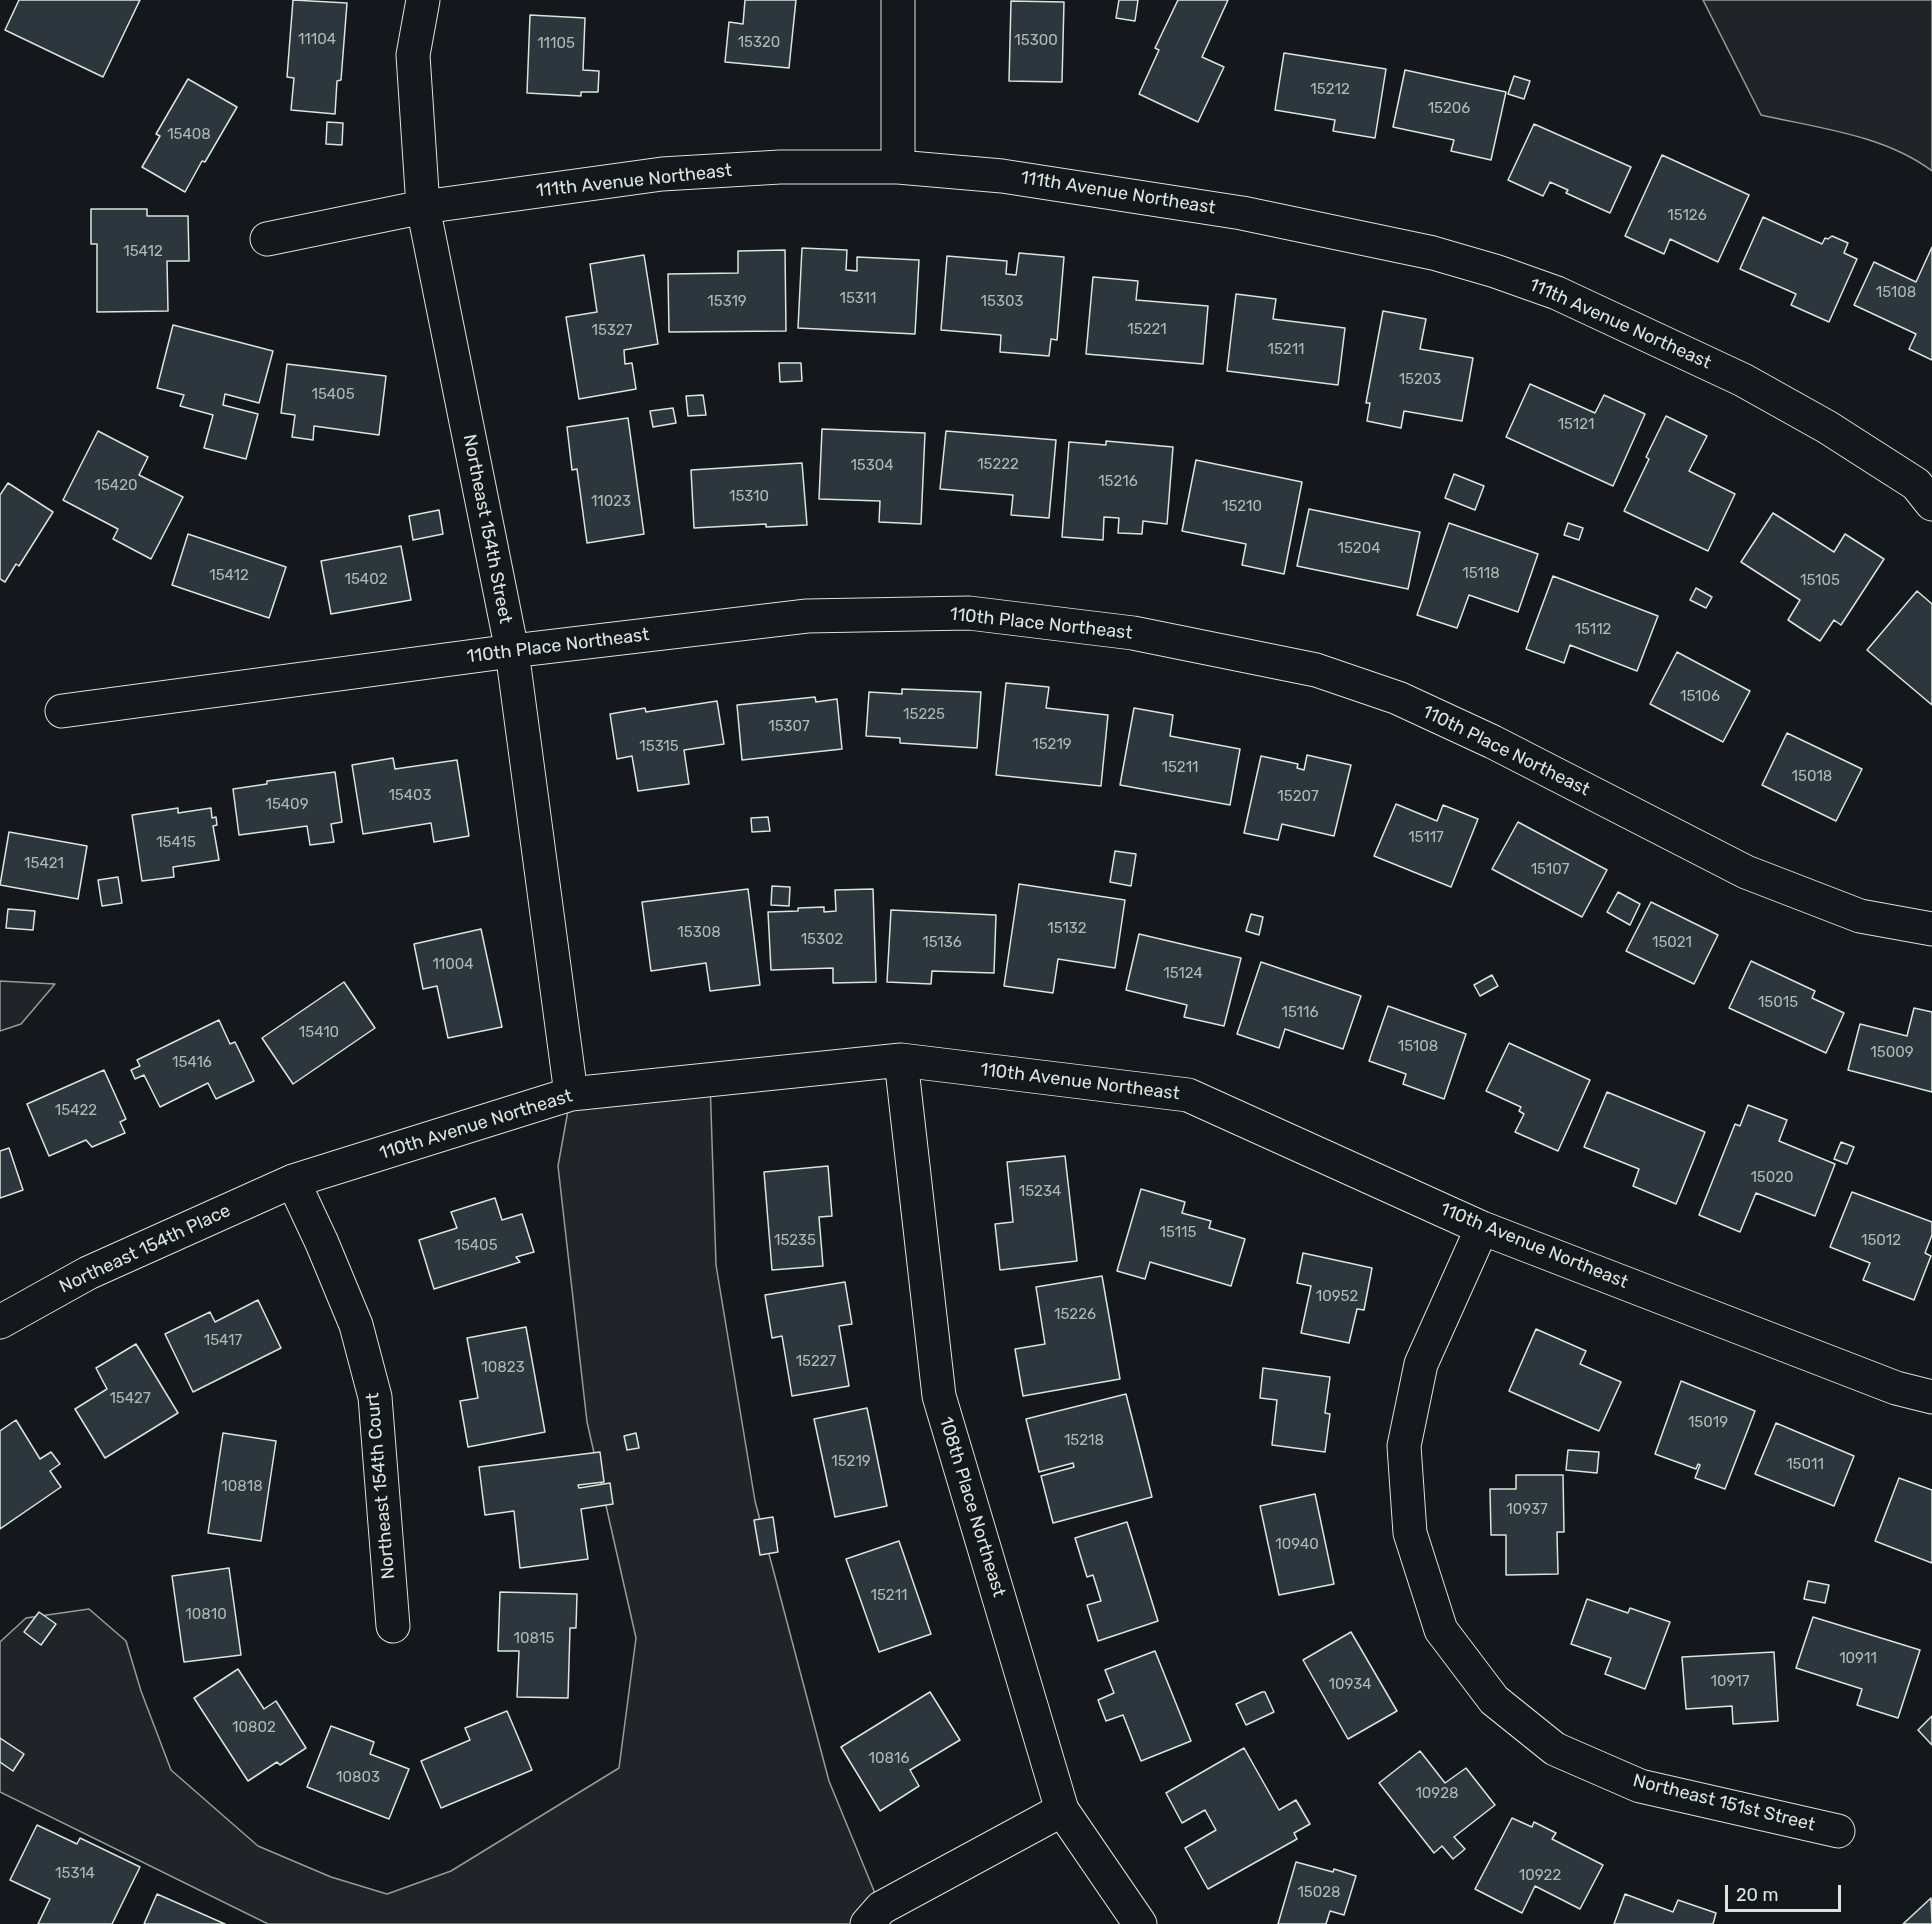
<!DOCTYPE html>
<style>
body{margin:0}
#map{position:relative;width:1932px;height:1924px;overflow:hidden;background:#14181c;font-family:Rubik,sans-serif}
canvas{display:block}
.scale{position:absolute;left:1725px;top:1885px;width:116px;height:27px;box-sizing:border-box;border:3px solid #d8e6dc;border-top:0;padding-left:8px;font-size:18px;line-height:21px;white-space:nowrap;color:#d8e6dc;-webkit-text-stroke:4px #14181c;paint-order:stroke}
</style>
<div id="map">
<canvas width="1932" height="1924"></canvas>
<div class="scale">20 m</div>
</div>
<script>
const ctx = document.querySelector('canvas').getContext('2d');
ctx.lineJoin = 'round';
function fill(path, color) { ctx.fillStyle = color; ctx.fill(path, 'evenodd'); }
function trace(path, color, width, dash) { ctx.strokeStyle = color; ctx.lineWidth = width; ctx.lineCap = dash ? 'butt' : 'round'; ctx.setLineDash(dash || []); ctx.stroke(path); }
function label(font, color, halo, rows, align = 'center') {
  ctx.font = font + ' Rubik,sans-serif'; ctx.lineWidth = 4.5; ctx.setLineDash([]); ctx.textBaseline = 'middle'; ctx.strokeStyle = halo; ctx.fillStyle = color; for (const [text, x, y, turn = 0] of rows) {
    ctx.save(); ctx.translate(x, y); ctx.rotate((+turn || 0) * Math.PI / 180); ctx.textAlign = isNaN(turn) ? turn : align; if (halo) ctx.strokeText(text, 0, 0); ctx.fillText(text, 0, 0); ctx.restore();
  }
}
const green = new Path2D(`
 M1703 0H1932V171C1884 135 1818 128 1761 115Z
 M0 981 55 984 21 1024 0 1031Z
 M710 1080 716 1265 755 1501 829 1781 881 1908 867 1924H268L0 1792V1642L26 1618 89 1609 126 1641 141 1691 171 1770 258 1846 331 1877 387 1894 451 1871 619 1768 636 1638 587 1422 558 1166 571 1094Z`);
const building = new Path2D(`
 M19 0H140L103 77 5 30Z
 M293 0 347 3 341 80 337 81 335 114 291 110 294 78 287 77Z
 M745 0H796L789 68 725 62 729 22 743 24Z
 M1119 0H1138L1135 21 1116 18Z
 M1178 0H1228L1202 57 1224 67 1198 122 1139 94 1159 50 1155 48Z
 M1011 1 1064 2 1062 82 1009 81Z
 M530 15 585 18 583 70 599 71 598 92H581V96L527 93Z
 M1284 53 1386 69 1375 138 1333 131 1335 120 1275 110Z
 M1405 70 1506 92 1491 160 1451 151 1454 140 1393 127Z
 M1514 76 1530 81 1524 99 1508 94Z
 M188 79 237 107 205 162 202 161 185 192 142 167 160 136 156 134Z
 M327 122 343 123 342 145 326 144Z
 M1534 124 1631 167 1610 213 1566 193 1568 190 1550 182 1543 196 1508 180Z
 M1662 155 1749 195 1718 262 1670 239 1664 254 1625 236Z
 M91 209H147V216H188L189 261H167L168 311 97 312V244H91Z
 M1763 217 1822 244 1825 238 1828 239 1832 236 1848 243 1844 253 1857 259 1829 322 1791 305 1796 294 1740 269Z
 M1932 247V360L1909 349 1916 334 1854 305 1874 262 1916 282Z
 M802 248 847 250 846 270 857 271V257L919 260 915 334 798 328Z
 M785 250 786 331 669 332 668 274 738 273V251Z
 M1019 253 1064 257 1057 340 1051 339 1049 356 1000 352 1001 335 941 330 947 256 1007 261 1006 274 1016 275Z
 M644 255 658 344 624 350 625 364 632 363 636 389 579 399 566 317 597 312 590 264Z
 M1093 277 1138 281 1136 300 1208 306 1203 364 1086 354Z
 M1236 294 1276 299 1273 319 1345 328 1338 385 1227 371Z
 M1383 311 1426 319 1420 349 1473 358 1462 421 1404 411 1401 428 1367 421 1370 403H1366Z
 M173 325 273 351 259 403 225 394 223 405 258 414 246 459 204 448 213 415 180 406 184 395 157 388Z
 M779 363H801L802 381 780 382Z
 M287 364 386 376 379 435 314 426 313 440 292 437 295 415 281 413Z
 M1530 384 1595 413 1604 395 1645 414 1613 486 1506 437Z
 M703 395 706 415 688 416 686 396Z
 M673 408 676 423 653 427 650 411Z
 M1666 416 1707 436 1689 471 1735 494 1708 551 1624 511 1649 459 1646 457Z
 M628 418 644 534 587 543 577 469 572 470 567 427Z
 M822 429 925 433 921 524 879 522 880 501 819 499Z
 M98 431 148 457 139 475 183 497 151 559 113 539 118 529 63 500Z
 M946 431 1056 440 1049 518 1011 515 1013 495 940 489Z
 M1106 441 1173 447 1167 524 1143 521 1142 534 1118 533 1119 518 1104 517 1103 540 1062 537 1069 442 1106 445Z
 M1196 460 1302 482 1284 574 1242 565 1246 544 1182 531Z
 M802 463 807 525 766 527V524L694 528 691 470Z
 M1454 474 1484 486 1475 510 1445 498Z
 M8 483 53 512 19 566 16 564 5 582 0 579V495Z
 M1309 509 1420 532 1408 589 1297 566Z
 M439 510 443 534 413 540 409 516Z
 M1773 513 1834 552 1845 534 1884 559 1841 625 1834 620 1820 641 1788 620 1800 600 1741 562Z
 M1449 523 1538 554 1518 612 1469 595 1457 628 1417 615Z
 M1568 523 1583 528 1579 540 1564 535Z
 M188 534 286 567 269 618 172 585Z
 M401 546 411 600 331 614 321 561Z
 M1553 576 1658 616 1637 671 1570 645 1564 663 1526 649Z
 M1696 588 1712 597 1706 608 1690 600Z
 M1917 591 1932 604V705L1867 650Z
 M1677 652 1750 691 1723 742 1650 704Z
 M1006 683 1049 687 1046 708 1108 715 1101 786 996 775Z
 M902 689 981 692 977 748 900 743V738L866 736 869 692 902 694Z
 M815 697 816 702 837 699 842 749 742 760 737 705Z
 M717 701 724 744 684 750 689 784 638 791 632 756 617 759 610 714 645 708 646 712Z
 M1134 708 1173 715 1170 736 1240 749 1230 805 1120 785Z
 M1787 733 1862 769 1836 821 1762 785Z
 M1307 755 1351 765 1334 836 1282 824 1278 840 1244 833 1261 756 1298 764 1297 768 1304 770Z
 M393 758 395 769 457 760 469 836 434 842 431 823 363 834 352 765Z
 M335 772 342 822 331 824 334 842 310 845 307 826 239 835 233 789 267 784V781Z
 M1396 804 1437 821 1443 805 1478 819 1451 887 1374 856Z
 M178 808V813L211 808 212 818 216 817 217 825 213 826 219 860 173 867 174 877 142 881 132 815Z
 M768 817 770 831 752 832 751 818Z
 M1518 822 1607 870 1582 917 1492 869Z
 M9 832 87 846 78 899 0 885Z
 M1115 851 1136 854 1131 886 1110 882Z
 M118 877 122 903 102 906 98 880Z
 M1019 884 1125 900 1115 968 1058 959 1053 993 1004 986Z
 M772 886 790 887 789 906 771 905Z
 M748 889 760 985 710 991 706 963 651 971 642 902Z
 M873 889 876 982 833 983V968L771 970 768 912 798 911V908L824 907V912L836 911 835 890Z
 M1618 892 1640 904 1630 925 1607 912Z
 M1651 902 1718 935 1694 984 1626 951Z
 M8 909 35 911 33 930 6 928Z
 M891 910 996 915 994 973 932 971 931 984 887 982Z
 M1251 914 1263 917 1259 935 1246 931Z
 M481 929 502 1027 448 1038 437 986 423 989 414 944Z
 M1139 934 1241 958 1224 1026 1184 1017 1187 1005 1126 990Z
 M1751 961 1815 991 1812 998 1844 1013 1826 1053 1729 1008Z
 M1261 962 1361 996 1343 1049 1285 1029 1279 1048 1237 1034Z
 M1492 975 1498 986 1480 996 1474 985Z
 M344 982 375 1028 293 1084 262 1038Z
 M1388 1006 1466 1034 1444 1099 1403 1084 1406 1074 1369 1061Z
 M1914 1008 1932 1012V1092L1848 1070 1860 1024 1907 1036Z
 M219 1020 230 1044 235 1042 254 1081 216 1099 208 1083 160 1107 144 1075 135 1079 131 1070 140 1066 137 1060Z
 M1509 1043 1590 1080 1558 1151 1515 1132 1524 1114 1519 1111 1521 1107 1486 1091Z
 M104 1070 126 1119 120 1122 125 1133 92 1147 86 1140 49 1156 27 1104Z
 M1607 1092 1705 1132 1676 1204 1633 1186 1639 1169 1584 1147Z
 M1748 1105 1787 1120 1779 1141 1835 1164 1815 1216 1756 1193 1740 1232 1699 1215 1735 1124 1740 1126Z
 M1841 1142 1854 1147 1847 1164 1834 1159Z
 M9 1148 23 1190 0 1198V1151Z
 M1065 1156 1077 1261 1000 1270 995 1224 1013 1222 1007 1162Z
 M828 1166 832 1216 819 1217 823 1266 772 1270 764 1172Z
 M1141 1189 1185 1202 1182 1213 1211 1221 1209 1228 1245 1239 1231 1286 1150 1262 1145 1279 1117 1271Z
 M1852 1192 1932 1222V1235L1925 1253 1931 1256 1914 1300 1863 1280 1870 1263 1830 1247Z
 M495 1198 502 1220 522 1214 534 1252 516 1257 520 1262 434 1289 419 1240 457 1228 451 1212Z
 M1303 1253 1372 1268 1364 1310 1357 1309 1349 1343 1301 1333 1311 1286 1297 1283Z
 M1102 1276 1120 1379 1023 1396 1015 1349 1045 1344 1036 1287Z
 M845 1282 852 1324 839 1326 849 1386 792 1396 782 1336 772 1338 765 1295Z
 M258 1300 281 1348 193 1392 165 1334 210 1312 215 1322Z
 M526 1327 545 1432 468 1447 460 1401 478 1398 467 1338Z
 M1536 1329 1586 1351 1580 1364 1621 1382 1599 1431 1509 1391Z
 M136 1344 178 1413 105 1458 75 1409 107 1389 96 1368Z
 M1263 1368 1330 1377 1325 1413 1330 1414 1325 1452 1272 1445 1277 1400 1260 1398Z
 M1681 1381 1755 1411 1725 1489 1695 1478 1700 1465 1698 1464 1696 1469 1655 1454Z
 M1126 1394 1152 1497 1053 1523 1041 1476 1074 1467 1073 1463 1039 1472 1026 1419Z
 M867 1408 887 1506 835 1517 814 1419Z
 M16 1420 40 1459 51 1452 60 1464 50 1471 61 1487 0 1529V1431Z
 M1776 1423 1854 1456 1834 1506 1755 1474Z
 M223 1433 276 1441 261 1541 208 1533Z
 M636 1433 639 1448 627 1450 624 1436Z
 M1568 1450 1599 1452 1597 1473 1566 1470Z
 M600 1452 604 1482 578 1485 579 1488 610 1483 613 1504 581 1509 588 1559 520 1568 514 1511 485 1515 479 1467Z
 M1516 1475H1563L1564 1532H1557L1558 1574 1506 1575V1535H1491L1490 1489H1516Z
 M1899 1478 1932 1490V1563L1875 1541Z
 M1315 1494 1334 1584 1279 1595 1260 1506Z
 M773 1517 778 1552 760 1555 754 1520Z
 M1127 1522 1158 1621 1098 1641 1087 1605 1101 1601 1093 1575 1087 1577 1075 1538Z
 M899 1541 931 1634 879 1652 846 1559Z
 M229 1568 241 1655 184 1662 172 1576Z
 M1808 1581 1829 1585 1825 1603 1804 1599Z
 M500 1592 577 1594 576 1628H570L568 1698 517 1697 519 1651H498Z
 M1587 1599 1628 1613 1630 1608 1670 1622 1645 1689 1605 1674 1611 1658 1571 1644Z
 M39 1612 56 1624 41 1645 24 1632Z
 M1813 1617 1920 1650 1898 1718 1857 1705 1862 1689 1796 1668Z
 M1351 1632 1397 1711 1348 1739 1303 1660Z
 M1155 1651 1191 1741 1141 1761 1123 1715 1106 1721 1098 1700 1114 1693 1105 1670Z
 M1774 1652 1778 1721 1733 1724 1732 1706 1686 1709 1682 1657Z
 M238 1669 264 1709 276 1701 306 1748 280 1765 277 1762 248 1781 194 1698Z
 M930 1692 960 1740 910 1770 919 1786 880 1811 841 1747Z
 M1262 1692H1265L1274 1712 1246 1725 1236 1704Z
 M507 1711 532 1770 441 1808 421 1761 470 1740 465 1728Z
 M1932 1716V1745L1918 1730Z
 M331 1726 374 1742 370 1754 409 1769 389 1819 307 1787Z
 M0 1738 24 1754 13 1771 0 1762Z
 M1244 1748 1279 1810 1296 1800 1310 1824 1294 1833 1297 1839 1208 1889 1185 1848 1216 1830 1205 1810 1182 1823 1166 1793Z
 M1420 1751 1445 1783 1466 1768 1495 1805 1454 1837 1465 1849 1453 1859 1442 1846 1434 1853 1379 1783Z
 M1512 1818 1532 1827 1534 1822 1556 1833 1552 1839 1603 1865 1580 1909 1535 1886 1522 1913 1475 1889Z
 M37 1825 77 1844 80 1838 140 1867 112 1924H38L50 1899 10 1880Z
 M1296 1862 1333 1872 1334 1869 1356 1876 1344 1915 1330 1911 1326 1924H1278Z
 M157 1894 225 1924H144Z
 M1625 1894 1673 1912 1678 1900 1716 1913 1713 1924H1614Z
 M1931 1898 1932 1924H1903Z`);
const minor = new Path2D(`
 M423 0 413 55 423 207 512 651 571 1094
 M898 0V167
 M267 239 423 207 662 174 780 167H898L1002 176 1242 213 1433 253 1495 271 1557 293 1743 380 1827 427 1916 484 1932 504
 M62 711 512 651 807 616 969 613 1133 633 1316 670 1398 698 1493 742 1746 872 1860 916 1932 929
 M901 1060 939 1396 1062 1810 1140 1924
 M293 1181 322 1243 356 1325 375 1397 393 1626
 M1482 1228 1421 1364 1404 1446 1410 1533 1441 1630 1494 1700 1555 1749 1640 1786 1838 1831
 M0 1322 88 1273 293 1181 571 1094 901 1060 1188 1095 1482 1228 1896 1388 1932 1397
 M867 1924 881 1908 1062 1810`);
const numberNames = [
 ["11104",317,40],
 ["15300",1036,41],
 ["15320",759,43],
 ["11105",556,44],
 ["15212",1330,90],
 ["15206",1449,109],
 ["15408",189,135],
 ["15126",1687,216],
 ["15412",143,252],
 ["15108",1896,293],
 ["15311",858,299],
 ["15319",727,302],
 ["15303",1002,302],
 ["15221",1147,330],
 ["15327",612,331],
 ["15211",1286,350],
 ["15203",1420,380],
 ["15405",333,395],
 ["15121",1576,425],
 ["15222",998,465],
 ["15304",872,466],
 ["15216",1118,482],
 ["15420",116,486],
 ["15310",749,497],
 ["11023",611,502],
 ["15210",1242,507],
 ["15204",1359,549],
 ["15118",1481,574],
 ["15412",229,576],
 ["15402",366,580],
 ["15105",1820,581],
 ["15112",1593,630],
 ["15106",1700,697],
 ["15225",924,715],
 ["15307",789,727],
 ["15219",1052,745],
 ["15315",659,747],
 ["15211",1180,768],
 ["15018",1812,777],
 ["15403",410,796],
 ["15207",1298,797],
 ["15409",287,805],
 ["15117",1426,838],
 ["15415",176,843],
 ["15421",44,864],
 ["15107",1550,870],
 ["15132",1067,929],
 ["15308",699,933],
 ["15302",822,940],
 ["15136",942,943],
 ["15021",1672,943],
 ["11004",453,965],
 ["15124",1183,974],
 ["15015",1778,1003],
 ["15116",1300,1013],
 ["15410",319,1033],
 ["15108",1418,1047],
 ["15009",1892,1053],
 ["15416",192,1063],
 ["15422",76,1111],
 ["15020",1772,1178],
 ["15234",1040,1192],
 ["15115",1178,1233],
 ["15235",795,1241],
 ["15012",1881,1241],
 ["15405",476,1246],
 ["10952",1337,1297],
 ["15226",1075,1315],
 ["15417",223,1341],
 ["15227",816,1362],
 ["10823",503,1368],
 ["15427",130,1399],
 ["15019",1708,1423],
 ["15218",1084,1441],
 ["15219",851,1462],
 ["15011",1805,1465],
 ["10818",242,1487],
 ["10937",1527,1510],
 ["10940",1297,1545],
 ["15211",889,1596],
 ["10810",206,1615],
 ["10815",534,1639],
 ["10911",1858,1659],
 ["10917",1730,1682],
 ["10934",1350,1685],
 ["10802",254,1728],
 ["10816",889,1759],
 ["10803",358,1778],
 ["10928",1437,1794],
 ["15314",75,1874],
 ["10922",1540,1876],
 ["15028",1319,1893]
];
const streetNames = [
 ["111th Avenue Northeast",634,181,-6],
 ["111th Avenue Northeast",1118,193,9],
 ["111th Avenue Northeast",1620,324,24],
 ["Northeast 154th Street",487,529,79],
 ["110th Place Northeast",1041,624,6],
 ["110th Place Northeast",558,646,-7],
 ["110th Place Northeast",1506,751,26],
 ["110th Avenue Northeast",1080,1082,7],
 ["110th Avenue Northeast",476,1125,-17],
 ["110th Avenue Northeast",1534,1246,22],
 ["Northeast 154th Place",145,1249,-25],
 ["Northeast 154th Court",381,1486,-95],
 ["108th Place Northeast",972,1507,73],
 ["Northeast 151st Street",1724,1803,14]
];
fill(green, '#202428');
trace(green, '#939e99', 1.5);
fill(building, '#2c363c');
trace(building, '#d8e6dc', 1.5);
trace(minor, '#d8e6dc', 35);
trace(minor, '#14181c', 33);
label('15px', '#adbab4', null, numberNames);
label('18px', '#d8e6dc', '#14181c', streetNames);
</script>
